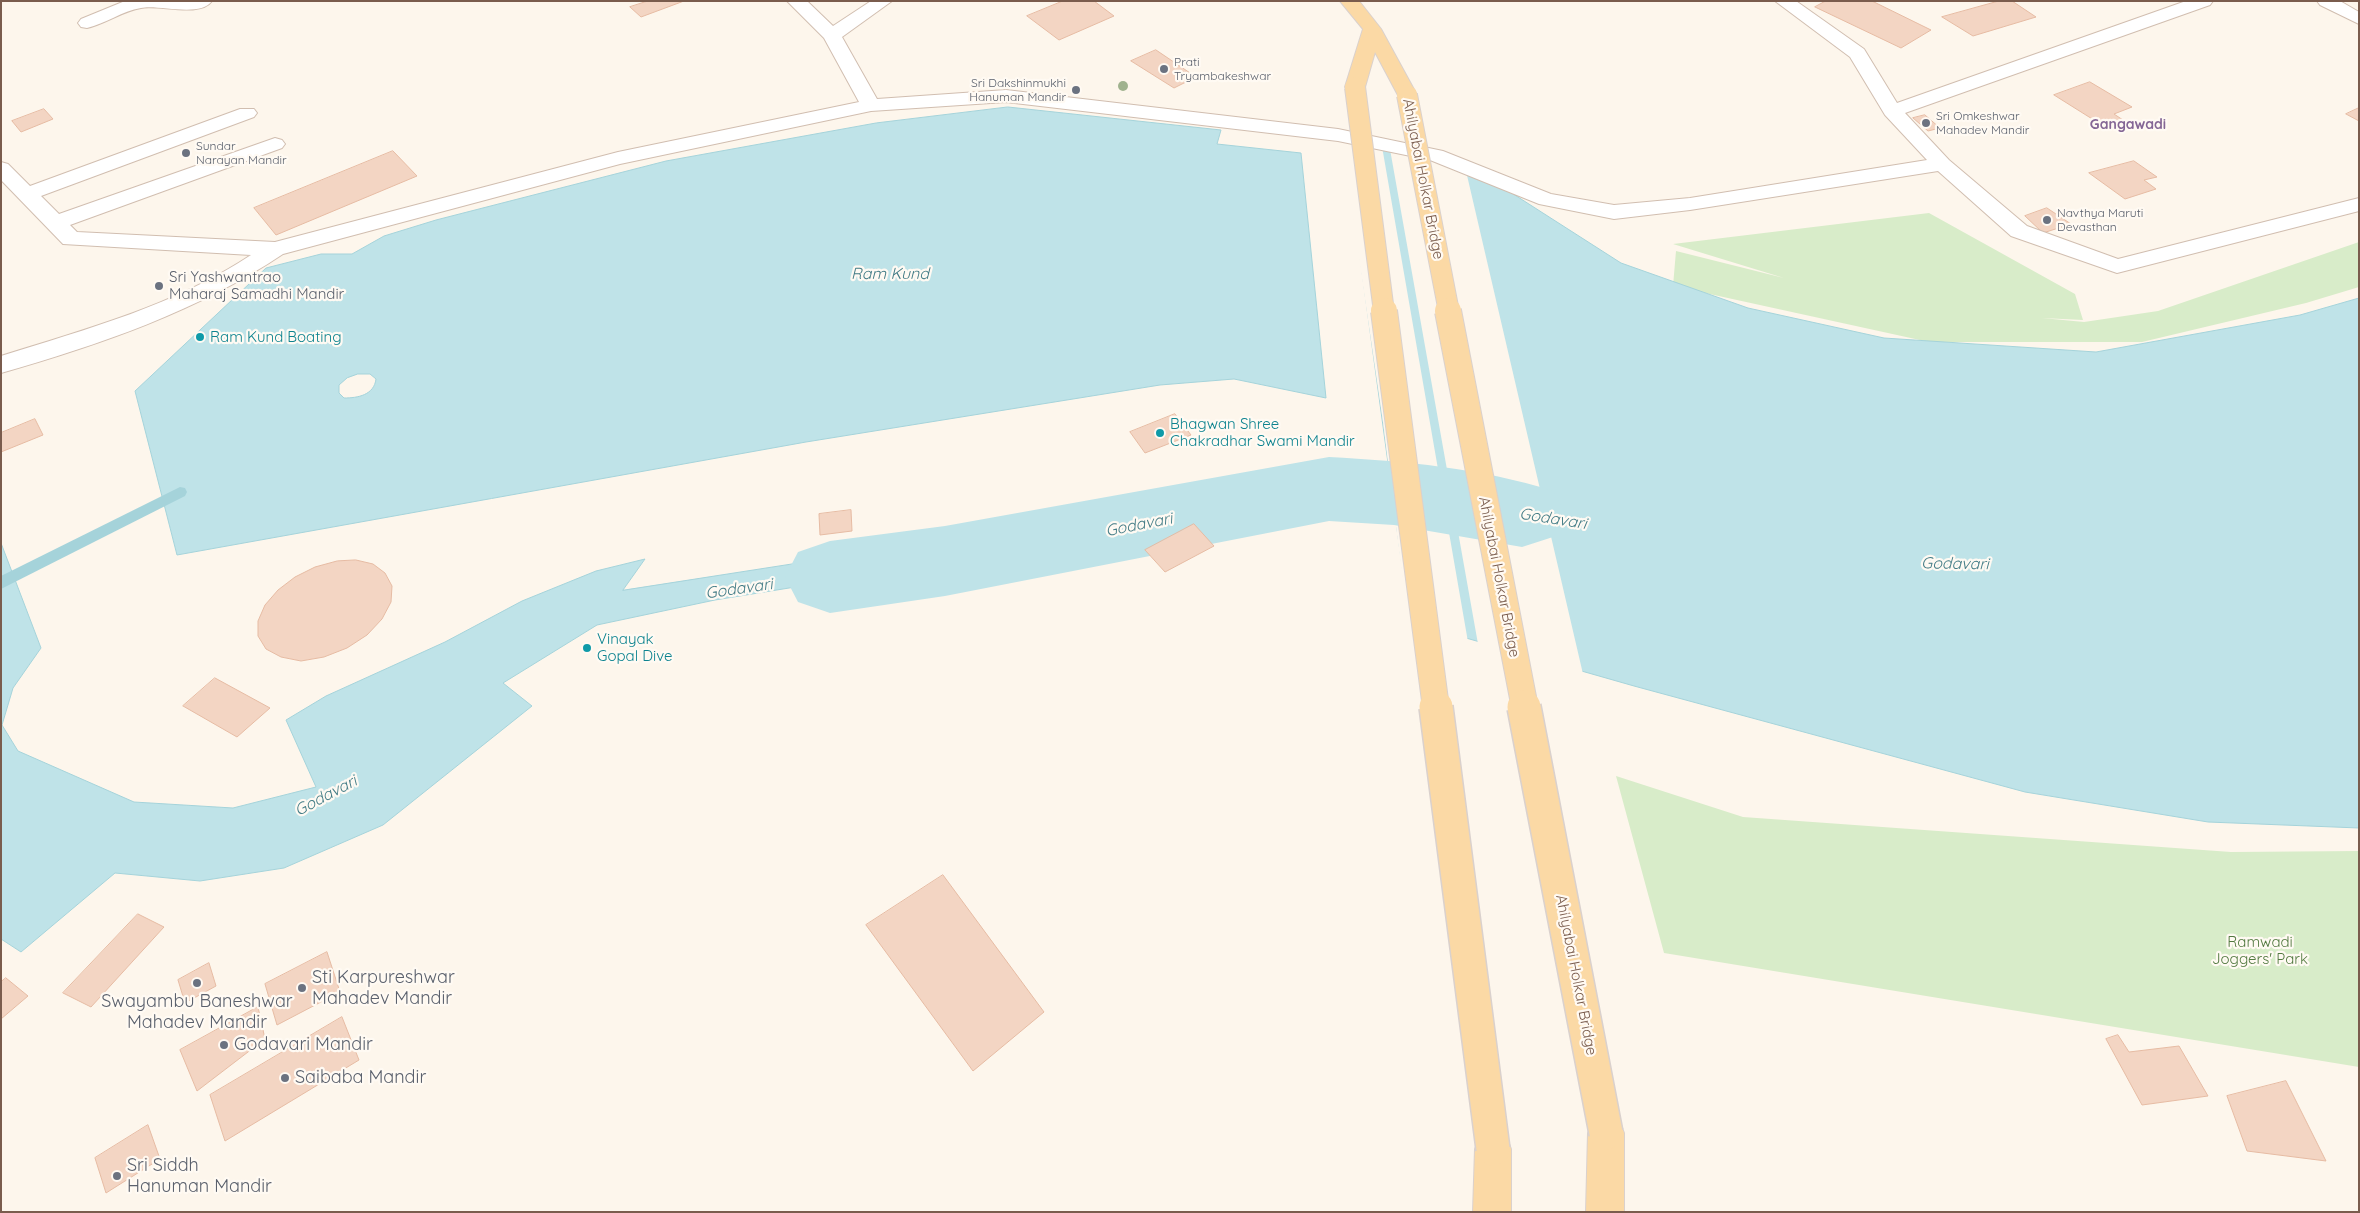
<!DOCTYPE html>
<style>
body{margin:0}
#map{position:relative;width:2360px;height:1213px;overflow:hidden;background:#fdf6ec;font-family:Quicksand,sans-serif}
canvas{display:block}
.frame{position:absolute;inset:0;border:2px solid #7a5c4d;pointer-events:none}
</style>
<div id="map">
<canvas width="2360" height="1213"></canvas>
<div class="frame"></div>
</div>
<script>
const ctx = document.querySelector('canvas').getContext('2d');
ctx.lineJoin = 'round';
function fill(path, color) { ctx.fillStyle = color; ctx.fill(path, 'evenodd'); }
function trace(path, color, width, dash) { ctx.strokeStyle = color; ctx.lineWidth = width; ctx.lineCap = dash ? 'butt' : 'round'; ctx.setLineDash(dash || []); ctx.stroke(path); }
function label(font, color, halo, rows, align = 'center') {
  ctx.font = font + ' Quicksand,sans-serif'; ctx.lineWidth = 4.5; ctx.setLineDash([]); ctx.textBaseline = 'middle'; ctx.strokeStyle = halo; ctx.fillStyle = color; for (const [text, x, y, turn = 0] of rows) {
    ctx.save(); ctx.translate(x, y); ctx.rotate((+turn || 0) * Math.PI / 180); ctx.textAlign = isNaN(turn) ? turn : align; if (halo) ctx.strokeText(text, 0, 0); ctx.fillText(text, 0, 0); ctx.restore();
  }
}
const green = new Path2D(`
 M1929 213 2075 294 2083 320 2042 318 2084 322 2158 311 2359 242V287L2306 303 2142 342H1929L1673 286 1676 251 1784 278 1673 244Z
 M1616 776 1743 817 2231 852 2359 851V1067L1664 953Z`);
const water = new Path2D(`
 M1008 107 1221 130 1217 144 1301 153 1326 398 1234 379 1160 385 806 442 177 555 135 391 266 268 321 254H352L384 236 436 220 666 161 876 123ZM358 374H370L376 379C374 395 358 398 344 398L339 393V385L347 378Z
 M1342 122 1507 190 1621 263 1748 308 1884 338 2096 352 2300 315 2359 298V828L2208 822 2025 792 1634 686 1410 622Z
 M955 539 956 561 715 600 597 625 503 683 532 706 383 825 284 868 200 881 115 873 21 952 1 939V543L41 648 13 688 2 725 18 751 134 802 233 808 316 787 286 720 326 696 445 642 522 601 596 571 645 559 623 590Z`);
const pier = new Path2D(`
 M1343 120 1380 135 1468 642 1408 623 1383 422 1339 122Z
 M1388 138 1466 171 1583 674 1478 644Z`);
const stream = new Path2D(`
 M180 487 185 488 187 492 185 496 1 589V576Z`);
const river = new Path2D(`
 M1329 457C1404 461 1481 468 1553 491L1566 514 1553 537 1522 547 1394 525 1329 521 945 596 830 613 798 602 785 577 798 552 830 541 945 526Z`);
const building = new Path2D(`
 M648 1H684L641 17 630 7Z
 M1063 1H1094L1114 16 1059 40 1027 16Z
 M1826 1H1872L1931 30 1901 48 1815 7Z
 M1999 1H2012L2036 17 1973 36 1942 17Z
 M1156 50 1196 77 1174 88 1131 61Z
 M2090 82 2132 107 2114 114 2123 120 2105 127 2054 95Z
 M2359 108V121L2346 114Z
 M44 109 53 119 21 132 12 121Z
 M1925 115 1940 128 1928 131 1913 118Z
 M393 151 417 176 276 235 254 208Z
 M2134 161 2157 177 2144 180 2156 189 2125 199 2089 173Z
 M2047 208 2071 224 2043 233 2025 216Z
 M1175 414 1191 435 1145 453 1130 432Z
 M35 419 43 435 1 452V433Z
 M851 510 852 531 820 535 819 514Z
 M1194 524 1214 546 1165 572 1145 550Z
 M356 560 373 564 385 573 392 586 391 602 382 619 367 635 347 648 324 657 301 661 281 657 266 649 258 636V621L265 605 278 590 295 577 315 567 337 561Z
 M215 678 270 708 237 737 183 706Z
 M943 875 1044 1012 973 1071 866 925Z
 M138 914 164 927 91 1007 63 993Z
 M327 952 340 992 277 1025 265 984Z
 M209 963 216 986 185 1003 178 980Z
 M6 978 28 996 1 1019V982Z
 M258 1007 265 1039 197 1091 180 1050Z
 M342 1017 359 1060 225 1141 210 1095Z
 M2118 1035 2129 1052 2179 1046 2208 1096 2142 1105 2106 1039Z
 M2286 1081 2326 1161 2247 1151 2227 1096Z
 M148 1125 160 1159 106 1193 95 1158Z`);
const minor = new Path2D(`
 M125 1H212C200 18 158 4 141 8 122 11 105 24 87 28L81 27 78 23 81 19Z
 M787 1H807L833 26 871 1H892L842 37 877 99 1006 90 1338 129 1443 151 1551 194 1614 205 1690 198 1927 160 1885 115 1850 57 1775 1H1796L1864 49 1897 103 2186 1H2213L2210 5 1905 113 1949 160 2027 226 2118 259 2359 198V211L2117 273 2011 236 1938 171 1690 210 1614 219 1539 204 1430 160 1338 141 1006 102 871 111 620 164 283 254C198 311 99 345 1 373V356C87 329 176 305 251 255L63 244 1 180V162L8 164 30 186 240 109H254L257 113 254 117 41 196 59 214 275 138 282 140 285 144 282 148 70 225 77 232 275 242 618 152 859 102 824 38Z
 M2317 1H2340L2359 12V24L2320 5Z`);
const major = new Path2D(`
 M1340 1H1359L1381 29 1417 95 1414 99H1400L1375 52 1365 87 1362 91H1348L1345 87 1363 29Z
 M1606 1115 1619 1120 1624 1133V1212H1586L1588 1133 1593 1120Z
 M1493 1131 1506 1136 1511 1149V1212H1473L1475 1149 1480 1136Z`);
const majorBridgeFar2 = new Path2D(`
 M1355 87 1384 312
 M1407 95 1449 312`);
const majorBridgeFar1 = new Path2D(`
 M1384 311 1436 708
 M1448 311 1525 708`);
const majorBridge = new Path2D(`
 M1436 707 1493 1149
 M1524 707 1606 1133`);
const trees = [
 [1123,86]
];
const markers = [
 [1164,69,5,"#6b7280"],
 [1076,90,5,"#6b7280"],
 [1926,123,5,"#6b7280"],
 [186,153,5,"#6b7280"],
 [2047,220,5,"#6b7280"],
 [159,286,5,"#6b7280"],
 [200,337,5,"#0f9aa8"],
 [1160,433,5,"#0f9aa8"],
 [587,648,5,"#0f9aa8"],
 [197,983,5,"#6b7280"],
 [302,988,5,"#6b7280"],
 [224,1045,5,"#6b7280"],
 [285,1078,5,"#6b7280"],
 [117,1176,5,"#6b7280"]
];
const farWorshipnames = [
 ["Prati",1174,62],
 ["Tryambakeshwar",1174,76],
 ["Sri Dakshinmukhi",1066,83,"right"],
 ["Hanuman Mandir",1066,97,"right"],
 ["Sri Omkeshwar",1936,116],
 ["Mahadev Mandir",1936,130],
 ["Sundar",196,146],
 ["Narayan Mandir",196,160],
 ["Navthya Maruti",2057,213],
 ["Devasthan",2057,227]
];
const farNeighbourhoodnames = [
 ["Gangawadi",2128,125]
];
const streetNames = [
 ["Ahilyabai Holkar Bridge",1423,179,79],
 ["Ahilyabai Holkar Bridge",1499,577,79],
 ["Ahilyabai Holkar Bridge",1576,975,79]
];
const worshipNames = [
 ["Sri Yashwantrao",169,277],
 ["Maharaj Samadhi Mandir",169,294]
];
const cultureNames = [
 ["Ram Kund Boating",210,337],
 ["Bhagwan Shree",1170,424],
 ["Chakradhar Swami Mandir",1170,441],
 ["Vinayak",597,639],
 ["Gopal Dive",597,656]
];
const parkNames = [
 ["Ramwadi",2260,942],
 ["Joggers' Park",2260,959]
];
const waterNames = [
 ["Ram Kund",890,274],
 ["Godavari",1553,519,9],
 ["Godavari",1139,525,-11],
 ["Godavari",1955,564,1],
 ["Godavari",739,589,-8],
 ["Godavari",326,796,-28]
];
const nearWorshipnames = [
 ["Sti Karpureshwar",312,978],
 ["Mahadev Mandir",312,999],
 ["Swayambu Baneshwar",197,1002,"center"],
 ["Mahadev Mandir",197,1023,"center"],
 ["Godavari Mandir",234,1045],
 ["Saibaba Mandir",295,1078],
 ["Sri Siddh",127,1166],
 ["Hanuman Mandir",127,1187]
];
fill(green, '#d8ecc9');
fill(water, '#bfe3e8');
trace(water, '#a5d3da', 1);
fill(pier, '#fdf6ec');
fill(stream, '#a5d3da');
fill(river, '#bfe3e8');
fill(building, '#f3d5c3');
trace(building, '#e6bba3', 1);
trace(minor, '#d1beb0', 2);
trace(major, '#dad1cd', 2);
fill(minor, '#fff');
fill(major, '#fbd9a5');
trace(majorBridgeFar2, '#dad1cd', 22, []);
trace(majorBridgeFar1, '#dad1cd', 28, []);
trace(majorBridge, '#dad1cd', 36, []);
trace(majorBridgeFar2, '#fbd9a5', 20);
trace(majorBridgeFar1, '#fbd9a5', 26);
trace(majorBridge, '#fbd9a5', 33);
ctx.fillStyle = '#a0b28e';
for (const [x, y] of trees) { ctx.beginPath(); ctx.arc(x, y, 5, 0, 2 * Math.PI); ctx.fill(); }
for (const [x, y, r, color] of markers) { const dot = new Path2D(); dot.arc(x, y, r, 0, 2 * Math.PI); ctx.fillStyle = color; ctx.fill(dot); trace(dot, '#fffaf3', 2); }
label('12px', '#5b616d', '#fffaf3', farWorshipnames, 'left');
label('bold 14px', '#846695', '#fffaf3', farNeighbourhoodnames);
label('15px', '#7a5c4d', '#fffaf3', streetNames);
label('15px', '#5b616d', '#fffaf3', worshipNames, 'left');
label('15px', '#0d838f', '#fffaf3', cultureNames, 'left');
label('15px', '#537a41', '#fffaf3', parkNames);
label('italic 16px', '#437c86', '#fffaf3', waterNames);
label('18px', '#5b616d', '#fffaf3', nearWorshipnames, 'left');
</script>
